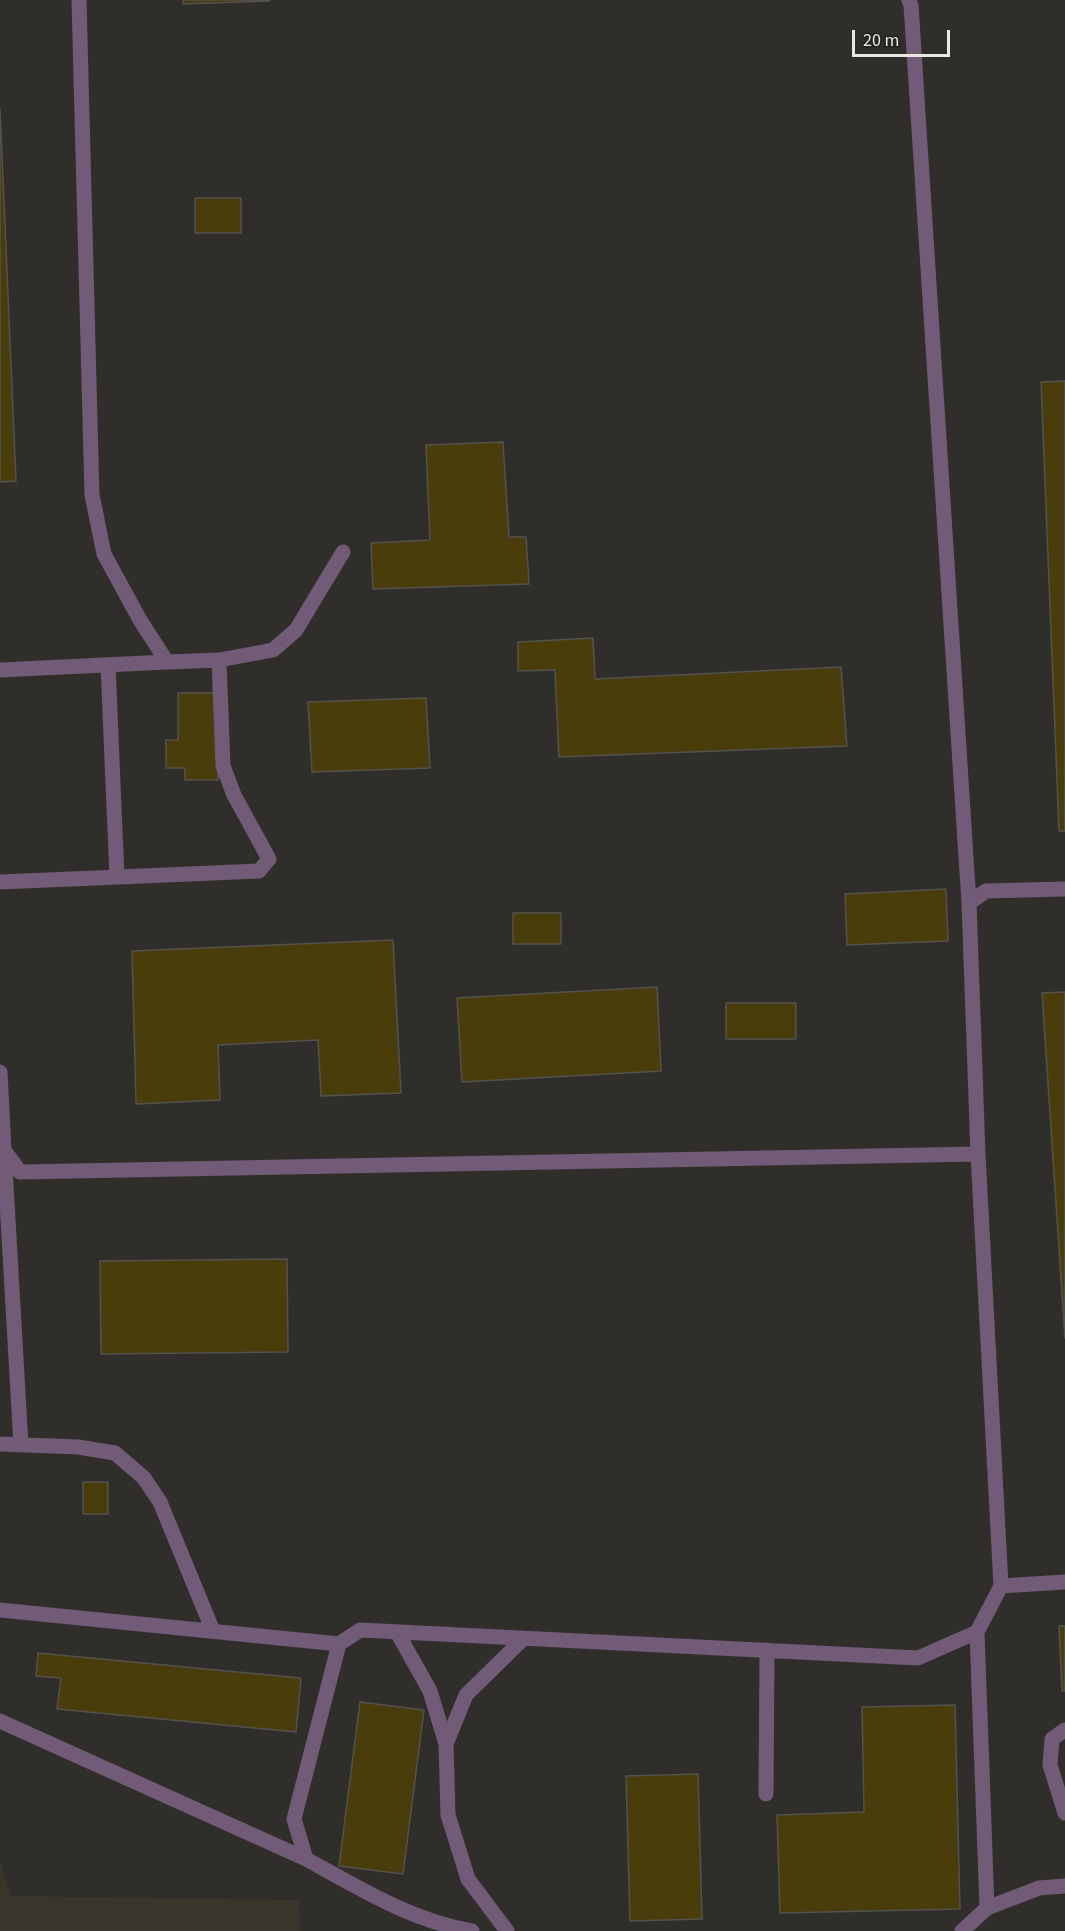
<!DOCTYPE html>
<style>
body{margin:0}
#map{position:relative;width:1065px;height:1931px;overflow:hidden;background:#302e2a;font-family:"Source Sans 3",sans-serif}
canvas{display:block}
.scale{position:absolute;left:852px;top:30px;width:98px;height:27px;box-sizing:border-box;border:3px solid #e8e8e5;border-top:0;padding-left:8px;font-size:18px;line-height:21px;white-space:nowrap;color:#e8e8e5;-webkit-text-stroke:4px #262520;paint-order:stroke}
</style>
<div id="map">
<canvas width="1065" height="1931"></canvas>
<div class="scale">20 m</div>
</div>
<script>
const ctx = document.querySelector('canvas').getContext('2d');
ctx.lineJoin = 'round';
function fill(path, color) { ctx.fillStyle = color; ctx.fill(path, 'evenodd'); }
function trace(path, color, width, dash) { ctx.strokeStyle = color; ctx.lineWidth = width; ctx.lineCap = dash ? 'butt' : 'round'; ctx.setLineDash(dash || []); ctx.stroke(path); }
const built = new Path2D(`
 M0 1861 11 1896 299 1900 300 1931H0Z`);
const building = new Path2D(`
 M183 0H270V1L183 4Z
 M0 109 16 481 0 482Z
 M195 198H241V233H195Z
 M1065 381V831H1059L1041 382Z
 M503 442 509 537H526L529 584 373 589 371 543 430 540 426 445Z
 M593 638 595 679 841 667 847 746 559 757 555 670 518 671V642Z
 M178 693H218V780H185V768H166V740H178Z
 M426 698 430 768 312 772 308 702Z
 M946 889 948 941 847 945 845 894Z
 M513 913H561V944H513Z
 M393 940 401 1093 321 1096 318 1040 218 1045 220 1100 136 1104 132 951Z
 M657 987 661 1071 462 1082 457 998Z
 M1065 992V1338L1042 993Z
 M726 1003H796V1039H726Z
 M287 1259 288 1352 101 1354 100 1261Z
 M83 1482H108V1514H83Z
 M1059 1626H1065V1691H1062Z
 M38 1653 301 1678 296 1732 57 1709 61 1678 36 1676Z
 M360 1702 424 1710 403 1874 339 1866Z
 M955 1705 960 1909 780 1913 777 1815 864 1812 862 1707Z
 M698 1774 702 1919 630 1921 626 1776Z`);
const minor = new Path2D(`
 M79 0 92 495 104 554 140 620 167 662 219 660 273 650 296 630 343 552
 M909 0 911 5 969 903
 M108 665 117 877
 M0 670 167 662
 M0 882 259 871 269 859 234 795 223 766 219 660
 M0 1072 4 1150 20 1172 978 1154
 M4 1150 21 1445
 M0 1444 78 1447 115 1453 144 1478 160 1502 213 1631
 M1001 1586 1065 1582
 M0 1610 339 1644
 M397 1632 430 1691 446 1744
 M977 1632 987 1908
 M0 1721 306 1859
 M1065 1730 1052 1739 1050 1765 1065 1813
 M766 1794 767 1650
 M472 1931C412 1921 359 1888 306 1859L294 1819 339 1644 360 1630 918 1658 977 1632 1001 1586 978 1154 969 903 986 891 1065 889
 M507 1931 468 1879 448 1815 446 1744 466 1695 524 1638
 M962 1931 987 1908 1039 1888 1065 1886`);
fill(built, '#39362c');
fill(building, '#4a3d0c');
trace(building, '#54524e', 1.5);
trace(minor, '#715b77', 15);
</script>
